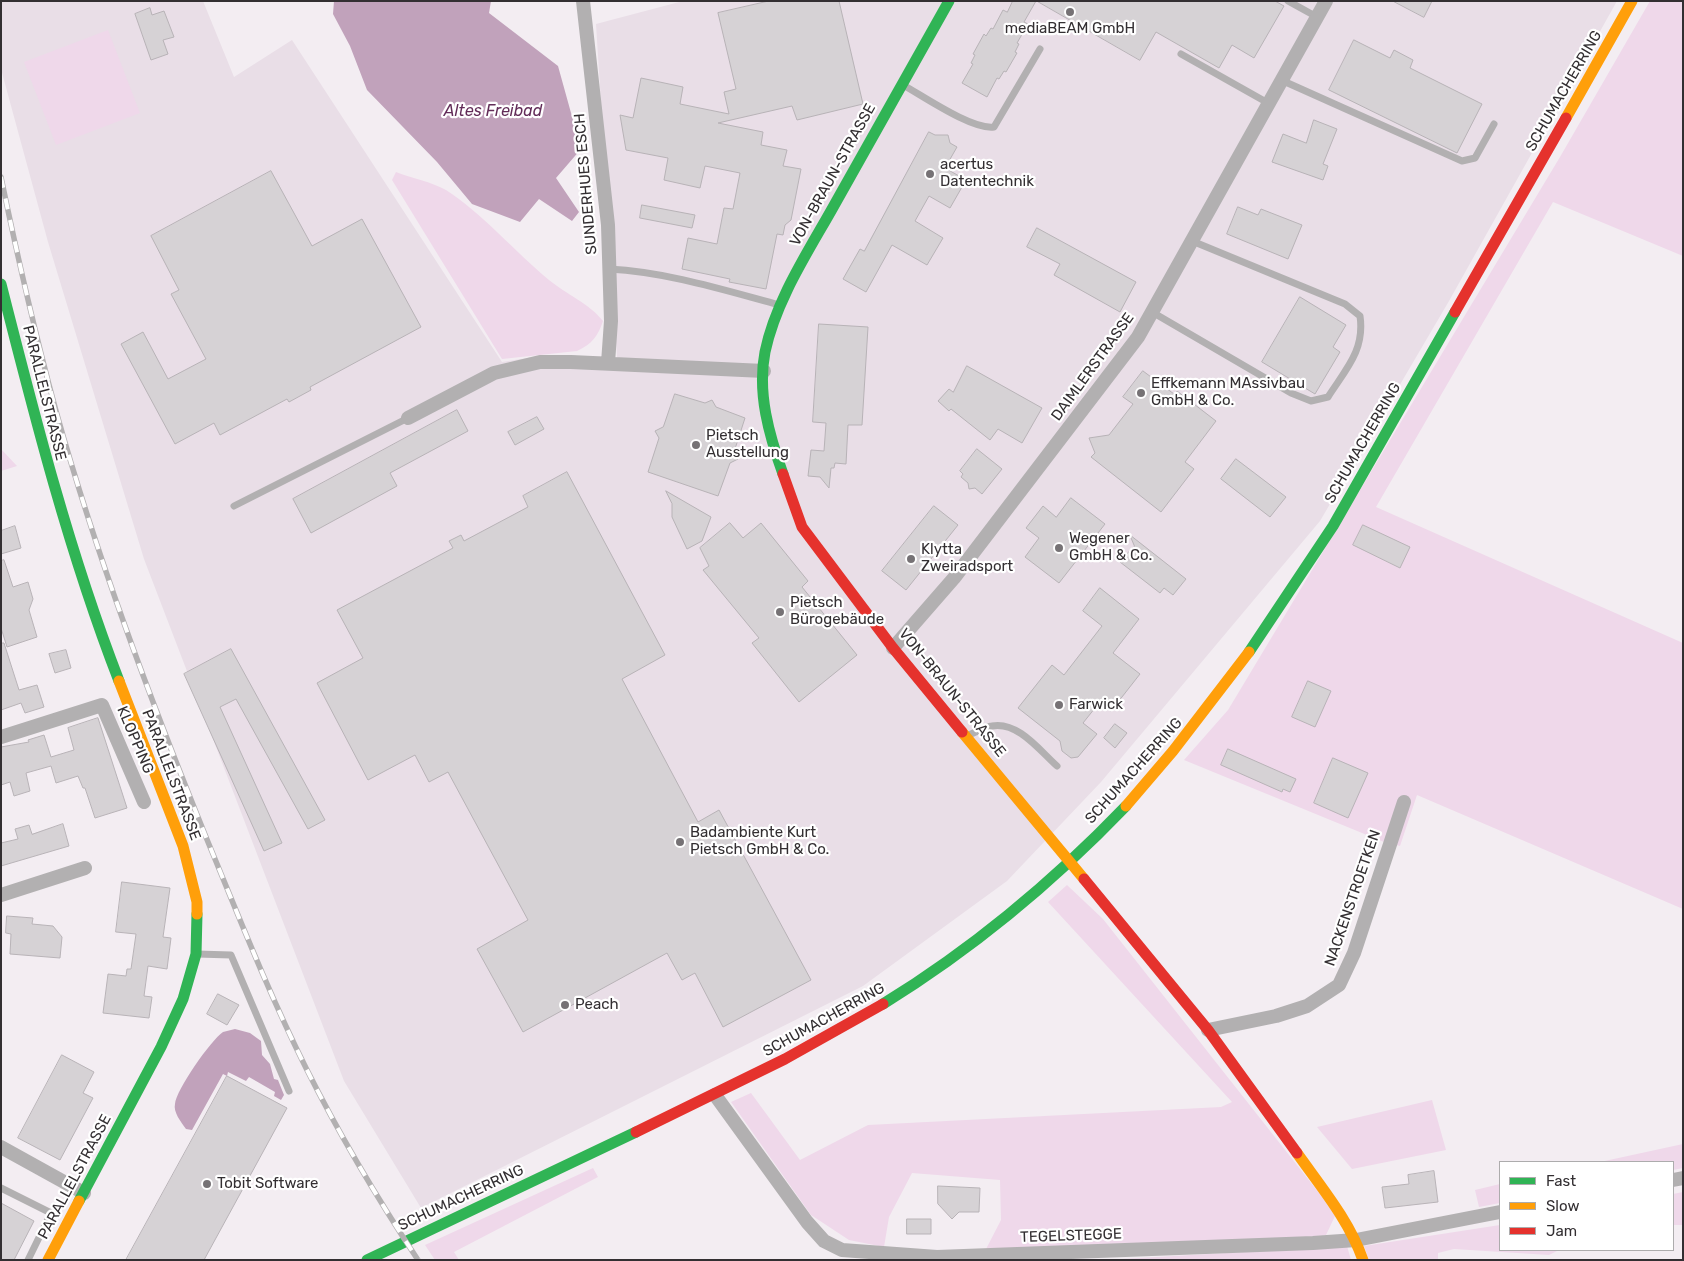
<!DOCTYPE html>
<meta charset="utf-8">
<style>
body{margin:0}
#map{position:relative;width:1684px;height:1261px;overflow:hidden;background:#f3edf2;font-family:Rubik,sans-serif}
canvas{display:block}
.frame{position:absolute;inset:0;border:2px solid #332f32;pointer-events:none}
.legend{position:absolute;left:1499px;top:1161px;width:175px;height:90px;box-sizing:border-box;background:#fff;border:1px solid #adacad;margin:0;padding:6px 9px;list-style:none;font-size:15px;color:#332f32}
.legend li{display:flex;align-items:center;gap:10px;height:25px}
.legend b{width:25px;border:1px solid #adacad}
</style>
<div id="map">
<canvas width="1684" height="1261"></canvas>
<div class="frame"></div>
<ul class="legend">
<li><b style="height:6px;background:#30b455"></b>Fast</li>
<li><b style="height:6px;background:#ff9f0a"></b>Slow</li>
<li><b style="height:6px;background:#e5322d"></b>Jam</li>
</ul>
</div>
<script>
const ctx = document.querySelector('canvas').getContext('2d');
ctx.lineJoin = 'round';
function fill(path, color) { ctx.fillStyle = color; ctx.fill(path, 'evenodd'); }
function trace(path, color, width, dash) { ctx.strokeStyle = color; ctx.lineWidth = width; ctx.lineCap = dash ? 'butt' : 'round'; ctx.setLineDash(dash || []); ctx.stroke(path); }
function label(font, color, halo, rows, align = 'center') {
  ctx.font = font + ' Rubik,sans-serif'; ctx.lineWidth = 4.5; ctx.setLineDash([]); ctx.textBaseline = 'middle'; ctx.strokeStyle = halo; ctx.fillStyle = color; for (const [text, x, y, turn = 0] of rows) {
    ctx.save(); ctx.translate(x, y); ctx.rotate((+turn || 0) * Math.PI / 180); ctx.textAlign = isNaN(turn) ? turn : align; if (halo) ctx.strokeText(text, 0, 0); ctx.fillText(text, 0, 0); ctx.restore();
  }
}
const built = new Path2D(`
 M1 1H203L234 77 292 40 502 362 546 355 617 357 596 24 683 1H1617L1449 301 1320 521 1101 782 1007 881 863 986 421 1208 344 1081 144 559 48 242 1 69Z`);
const green = new Path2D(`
 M1650 1H1683V256L1553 202 1376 507 1683 643V909L1417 795 1400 846 1384 842 1184 760 1228 710 1560 157Z
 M108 30 140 113 56 145 24 62Z
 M396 172C411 178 432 182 446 190 484 215 514 251 549 280 566 294 590 304 603 321 598 336 592 344 577 351L502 359 392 180Z
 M1 449 17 466 1 471Z
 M1067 885 1103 919 1319 1193 1335 1216 1326 1235 1308 1240 985 1251 1001 1220 1000 1180 912 1173 889 1217 884 1247 849 1240 811 1215 731 1102 751 1093 800 1160 868 1125 1221 1107 1232 1102 1048 902Z
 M1432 1100 1446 1150 1352 1169 1317 1127Z
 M1683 1144V1168L1673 1170V1162H1600Z
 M593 1168 598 1177 454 1252 459 1260H435L425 1245Z
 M1500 1184V1203L1479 1207 1475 1190Z
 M1683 1192V1225H1673V1194Z
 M1500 1225V1250H1559L1549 1255 1454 1249 1438 1253V1260H1369L1364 1246Z
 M1347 1246 1351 1260H1100L1122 1259Z`);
const water = new Path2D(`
 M334 1H491L489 13 558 66 581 149 556 178 579 212 572 221 539 199 520 222 472 204 437 162 367 90 350 46 333 14Z
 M235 1029 250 1033 261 1041 262 1055 270 1064 274 1079 278 1080 284 1095 281 1100 274 1096 275 1092 249 1077 246 1081 228 1072 227 1076 223 1074 192 1130 186 1129C181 1122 173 1112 175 1104 176 1090 211 1040 223 1032 227 1031 231 1030 235 1029Z`);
const building = new Path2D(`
 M769 1H839L863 104 797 120 792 106 718 123 763 132 761 145 787 150 783 166 801 169 791 220 785 225 783 235 777 234 766 289 729 282 730 279 682 269 688 238 717 244 724 208 733 209 740 173 705 166 700 188 664 180 668 158 626 150 620 115 633 118 641 78 683 87 680 104 729 114 724 92 736 89 718 13Z
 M1013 1H1036L1024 22 1028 24 1017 43 1019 44 1015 52 1017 53 1006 72 1004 71 999 79 997 78 987 97 962 83 973 64 971 63 975 55 973 54 984 34 986 36 991 28 993 29 1003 10 1007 12Z
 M1037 1H1275L1284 6 1254 58 1232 45 1219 68 1156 32 1140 60Z
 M1393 1H1432L1424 17Z
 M150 8 152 15 164 11 174 37 163 40 168 54 151 60 135 14Z
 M1354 40 1390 58 1394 50 1413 60 1410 68 1482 104 1457 153 1329 90Z
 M1314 120 1337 129 1323 164 1328 166 1323 180 1272 162 1283 134 1306 143Z
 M929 132 935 135H948L950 143 957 147 945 168 966 180 950 208 929 196 915 221 943 238 927 265 892 245 866 292 843 279 860 249 864 251Z
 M271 171 312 246 362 219 421 327 310 387 311 390 289 402 287 399 220 435 214 423 175 444 121 344 143 332 168 379 206 359 171 294 179 290 151 236Z
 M642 205 695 215 692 228 640 218Z
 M1238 207 1258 215 1261 209 1302 225 1288 259 1227 234Z
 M1037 228 1136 282 1120 312 1054 275 1060 264 1027 247Z
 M1300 297 1346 325 1333 347 1340 352 1315 394 1262 362Z
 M819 324 868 327 862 425H848L846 464 835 463 834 468H831L829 488 820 477 808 476 811 450 824 451 826 423 813 422Z
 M967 366 1042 408 1022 443 998 429 990 440 951 409 949 411 938 401 949 389 953 392Z
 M1143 371 1174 394 1177 391 1216 421 1185 462 1194 469 1161 512 1091 457 1095 453 1089 438 1109 435 1133 404 1123 397Z
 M675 394 705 403 712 400 716 407 745 418 734 452 738 459 730 463 718 496 648 472 659 438 655 431 663 427Z
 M457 410 468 431 390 473 397 486 311 533 293 499Z
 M537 417 544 429 515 445 508 432Z
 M977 449 1002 469 982 494 975 488 969 489 968 483 961 477 963 474 960 471Z
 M1236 459 1286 497 1270 517 1221 479Z
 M567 472 665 655 622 679 698 822 719 810 811 980 723 1027 695 973 682 980 667 953 523 1032 477 949 528 920 448 772 429 782 415 755 368 780 317 683 363 658 337 610 453 548 449 541 461 535 464 541 528 507 523 496Z
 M666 491 711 517 702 541 687 549 672 517V504Z
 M1071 498 1105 524 1059 583 1025 557 1039 538 1026 528 1043 506 1056 517Z
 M934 506 958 525 906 590 882 571Z
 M730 523 743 538 761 523 808 581 802 587 857 655 799 702 752 643 759 638 703 570 709 566 700 548Z
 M1363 525 1410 547 1400 568 1353 545Z
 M15 526 21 548 1 554V531Z
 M1130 535 1186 579 1173 595 1164 588 1160 593 1120 562 1133 547 1135 548Z
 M4 560 13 587 28 582 33 599 29 610 37 637 7 647 1 628V561Z
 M1100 588 1139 619 1113 653 1140 674 1111 711 1099 703 1083 723 1097 734 1078 757 1071 758 1062 751 1060 741 1018 708 1052 665 1064 675 1102 626 1083 611Z
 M1 643H4L19 690 37 685 44 707 25 713 21 703 1 710Z
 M231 649 325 820 308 829 236 699 220 707 282 843 264 851 184 674Z
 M66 650 71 668 55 673 49 654Z
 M1308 681 1331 691 1315 727 1292 717Z
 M98 718 127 808 95 818 85 788H83L78 776 56 783 51 766 26 773 30 791 14 796 10 782 1 785V747L29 742 28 740 44 735 51 757 74 750 68 728Z
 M1115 724 1127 733 1115 748 1104 738Z
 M1228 749 1296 779 1290 792 1283 789 1282 792 1221 765Z
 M1333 758 1368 773 1348 818 1314 803Z
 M63 824 69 846 1 866V843L18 839 15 829 29 825 32 834Z
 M122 882 170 888 163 937 171 938 167 969 148 966 144 996 152 997 149 1018 103 1013 108 974 126 976 127 969H131L136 934 116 932Z
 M7 916 33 918 32 924 53 926 62 937 60 958 10 954 11 934 6 933Z
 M218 994 239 1005 227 1025 207 1014Z
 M62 1055 94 1072 83 1093 93 1098 60 1160 18 1138Z
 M227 1076 287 1108 204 1260H126Z
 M1434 1171 1438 1202 1385 1208 1382 1187 1409 1184 1408 1175Z
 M938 1186 980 1188 979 1212H959L952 1219 938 1204Z
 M1 1203 34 1221 14 1260H1Z
 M907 1219H931V1234H907Z`);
const lane = new Path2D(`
 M1288 1 1317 17
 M1181 54 1268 103
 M1281 80 1462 161 1475 158 1494 124
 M903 85C923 96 972 130 994 127L1040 49
 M609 269C667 272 724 290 780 305
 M1152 312 1291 393 1311 401 1328 397C1346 369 1365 350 1360 316L1345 304 1192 241
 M234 506 408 418
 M966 736C975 733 984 727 992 726 1018 721 1040 751 1057 766
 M197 954 231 955 289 1091
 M1 1188 51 1213 28 1260`);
const street = new Path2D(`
 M583 1 608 225 611 321 608 363
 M408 418 494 373 540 362H571L764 371
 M893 648 954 578 1138 337 1326 1
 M1 737 102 705 144 802
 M1 895 85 868
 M1208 1030 1276 1016 1307 1006 1339 985 1354 953 1404 802
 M715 1095 807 1222 824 1241 842 1250 937 1257 1313 1243 1356 1240 1500 1212
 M1 1147 84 1193
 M1673 1180 1683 1178`);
const fast = new Path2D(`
 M1 284C35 418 69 552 119 681
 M783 474C769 435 757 393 765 352 776 299 810 249 836 202 874 135 911 68 949 1
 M1249 652 1333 526 1455 312
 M883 1004C974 948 1053 882 1126 806
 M79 1201 161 1047 183 999 196 954 197 914
 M367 1260 636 1132`);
const slow = new Path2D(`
 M1566 118 1632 1
 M119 681 183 846 197 902V914
 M962 732 1084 879
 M1126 806 1173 751 1249 652
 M1297 1153C1321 1187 1349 1220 1363 1260
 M48 1260 79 1201`);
const jam = new Path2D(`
 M1455 312 1566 118
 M783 474 802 527 893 648 962 732
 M1084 879 1208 1030 1297 1153
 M636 1132 785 1059 883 1004`);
const rail = new Path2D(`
 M1 177C17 255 35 333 56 411 97 558 151 701 208 842 239 917 269 994 306 1068 339 1134 377 1198 418 1260`);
const markers = [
 [1070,12,5,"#767275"],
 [930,174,5,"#767275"],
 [1141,393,5,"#767275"],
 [696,445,5,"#767275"],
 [1059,548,5,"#767275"],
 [911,559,5,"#767275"],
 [780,612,5,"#767275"],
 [1059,705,5,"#767275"],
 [680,842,5,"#767275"],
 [565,1005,5,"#767275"],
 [207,1184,5,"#767275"]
];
const poiNames = [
 ["mediaBEAM GmbH",1070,29,"center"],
 ["acertus",940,165],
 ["Datentechnik",940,182],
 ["Effkemann MAssivbau",1151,384],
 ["GmbH & Co.",1151,401],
 ["Pietsch",706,436],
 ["Ausstellung",706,453],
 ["Wegener",1069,539],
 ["GmbH & Co.",1069,556],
 ["Klytta",921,550],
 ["Zweiradsport",921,567],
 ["Pietsch",790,603],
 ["Bürogebäude",790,620],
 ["Farwick",1069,705],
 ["Badambiente Kurt",690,833],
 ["Pietsch GmbH & Co.",690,850],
 ["Peach",575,1005],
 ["Tobit Software",217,1184]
];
const streetNames = [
 ["SCHUMACHERRING",1564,91,-60],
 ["VON-BRAUN-STRASSE",833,175,-61],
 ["SUNDERHUES ESCH",586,184,-95],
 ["DAIMLERSTRASSE",1093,367,-54],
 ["PARALLELSTRASSE",44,393,76],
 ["SCHUMACHERRING",1363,443,-60],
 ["VON-BRAUN-STRASSE",952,693,51],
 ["KLOPPING",135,740,67],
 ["SCHUMACHERRING",1134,771,-48],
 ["PARALLELSTRASSE",171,775,69],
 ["NACKENSTROETKEN",1353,898,-71],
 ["SCHUMACHERRING",824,1020,-29],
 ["PARALLELSTRASSE",75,1177,-62],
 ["SCHUMACHERRING",461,1198,-25],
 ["TEGELSTEGGE",1071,1236,-2]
];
const waterNames = [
 ["Altes Freibad",493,111]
];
fill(built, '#e9dee7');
fill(green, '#efd8ea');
fill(water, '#c1a2bb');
fill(building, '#d6d2d5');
trace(building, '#b8b3b7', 1);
trace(lane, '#b2b0b1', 7);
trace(street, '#b2b0b1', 14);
trace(fast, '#30b455', 11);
trace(slow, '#ff9f0a', 11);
trace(jam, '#e5322d', 11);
trace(rail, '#b2b0b1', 5.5);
trace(rail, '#fff', 4, [11]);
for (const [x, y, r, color] of markers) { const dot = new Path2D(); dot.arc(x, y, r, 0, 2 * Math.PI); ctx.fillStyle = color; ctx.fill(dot); trace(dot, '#fff', 2); }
label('15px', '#332f32', '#fff', poiNames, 'left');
label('15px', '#332f32', '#fff', streetNames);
label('italic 16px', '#632d59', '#fff', waterNames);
</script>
